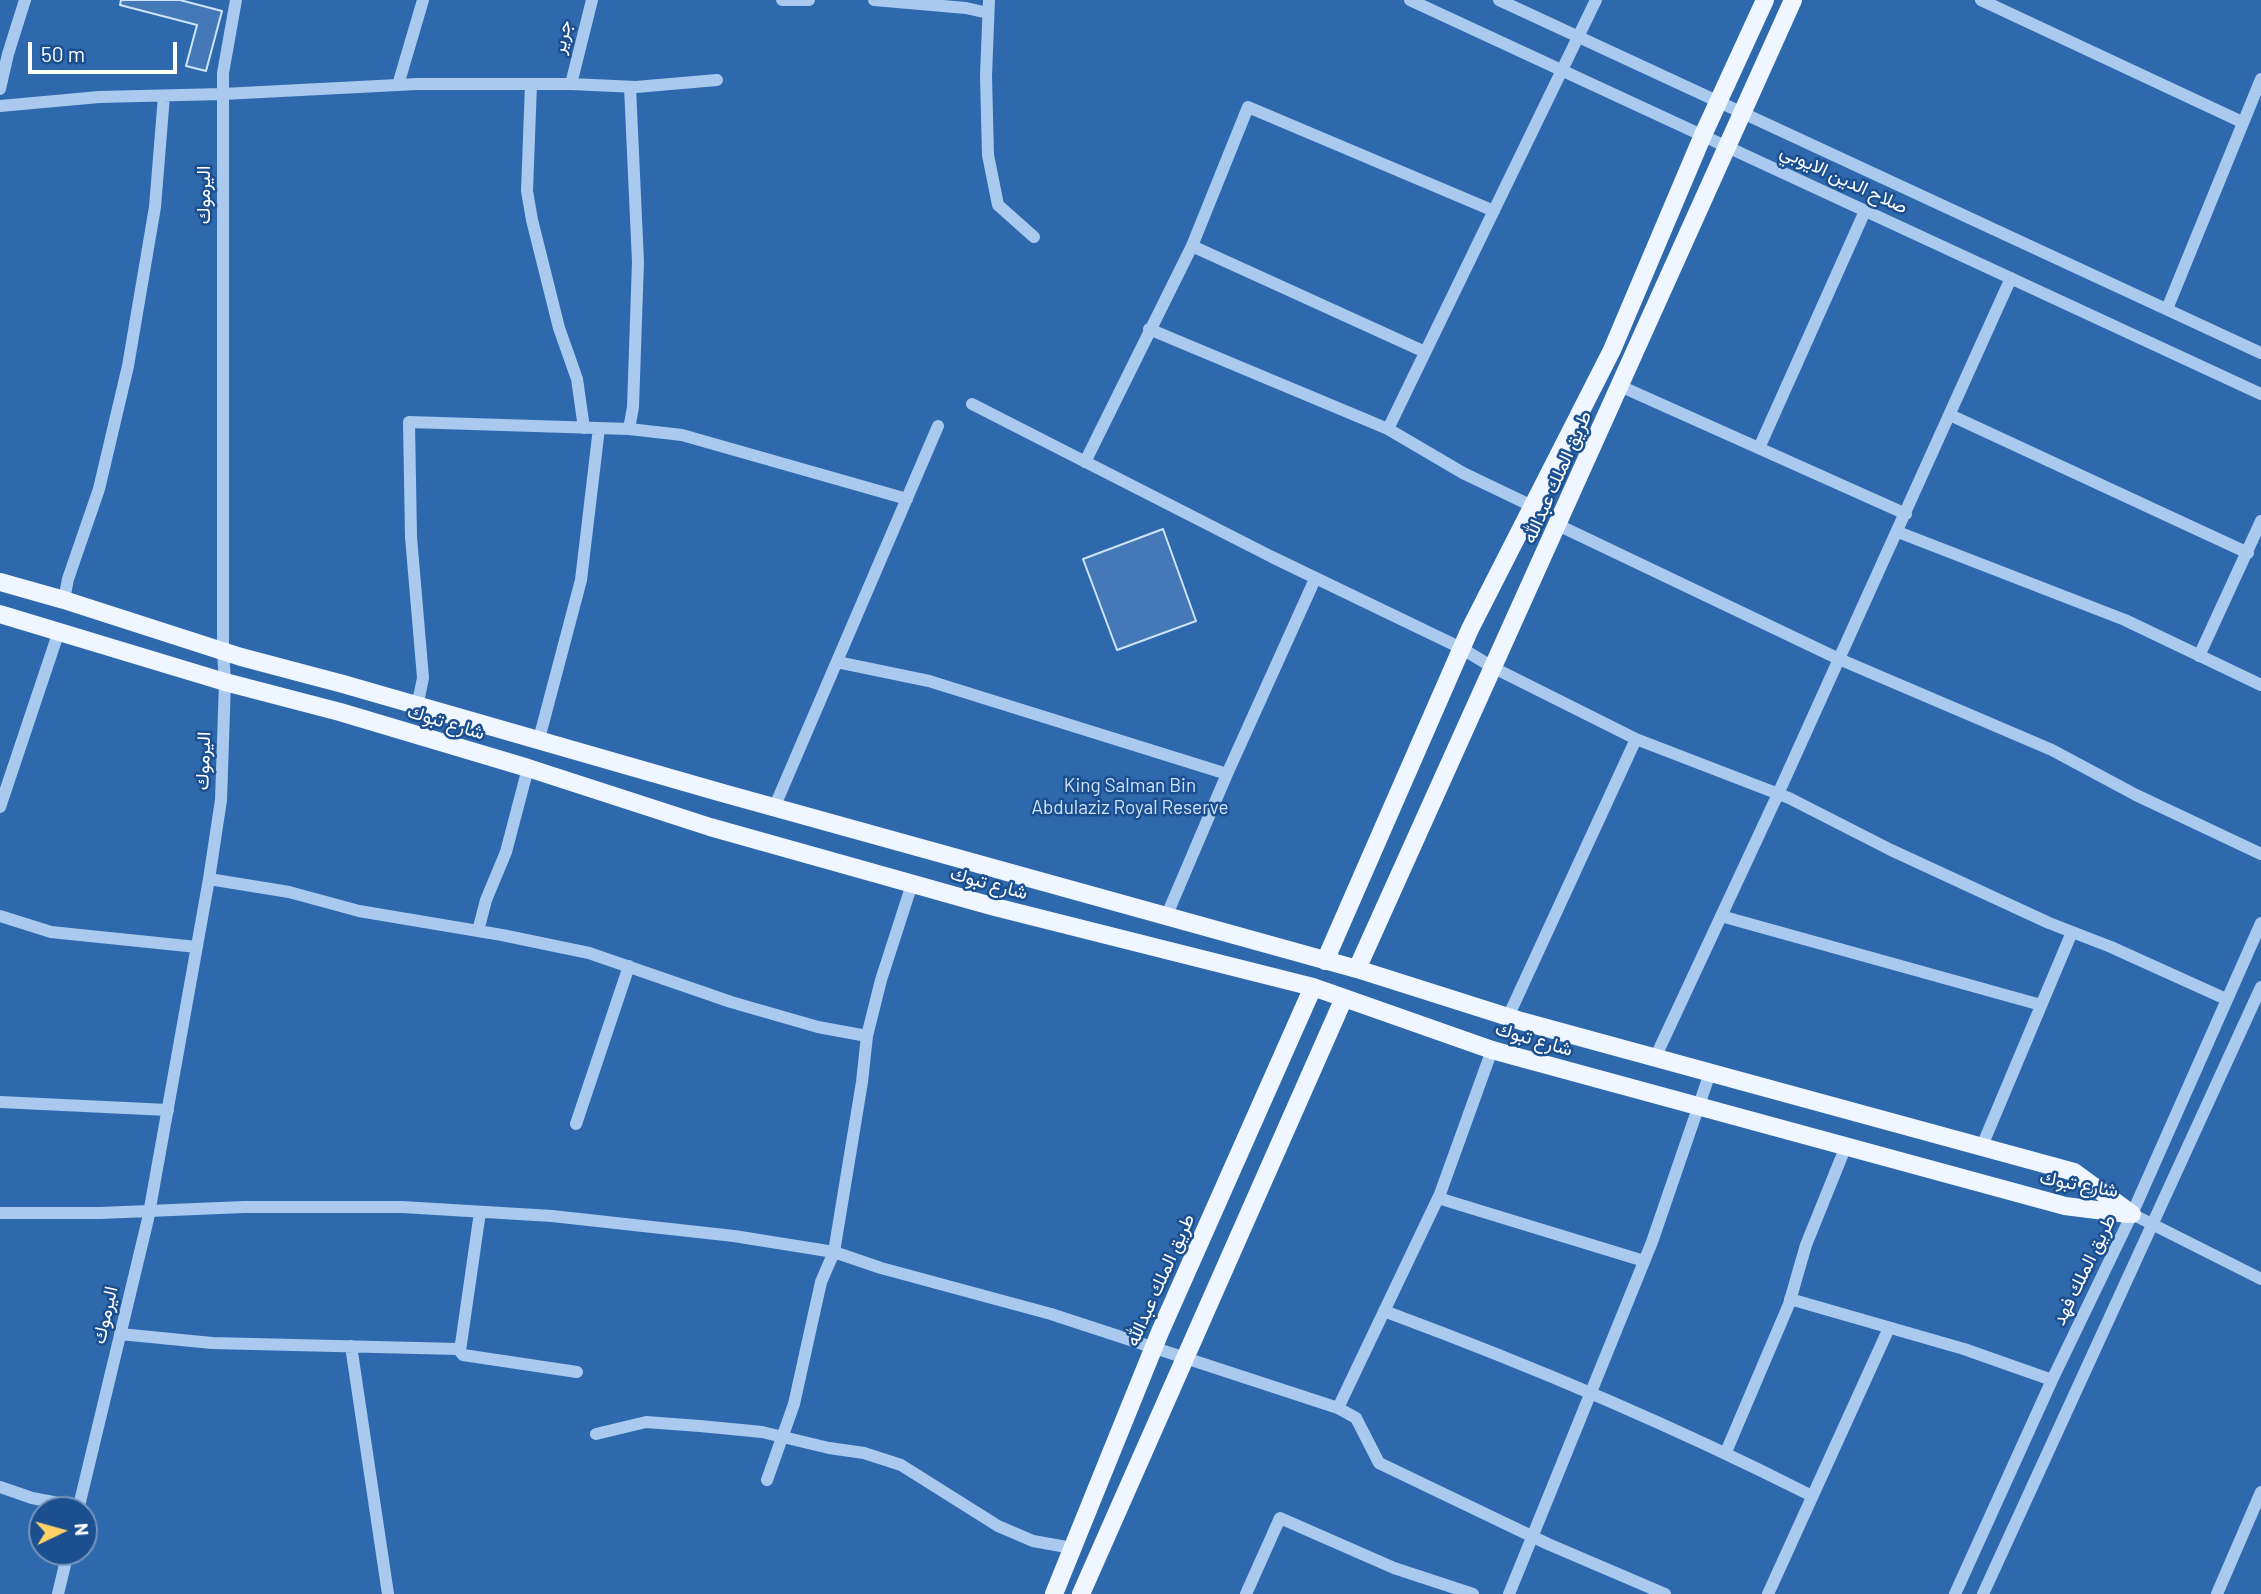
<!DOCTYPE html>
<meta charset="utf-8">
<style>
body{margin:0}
#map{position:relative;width:2261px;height:1594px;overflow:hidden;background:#1b4f8f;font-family:Barlow,sans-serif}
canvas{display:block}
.north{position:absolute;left:28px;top:1496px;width:70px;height:70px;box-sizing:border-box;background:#1b4f8f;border:2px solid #7695bc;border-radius:50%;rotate:85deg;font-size:19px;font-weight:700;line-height:28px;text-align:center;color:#fff}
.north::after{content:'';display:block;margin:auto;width:24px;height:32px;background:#ffd166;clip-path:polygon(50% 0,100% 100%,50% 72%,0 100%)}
.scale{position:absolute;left:28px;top:42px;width:149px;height:32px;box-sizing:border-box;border:4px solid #fff;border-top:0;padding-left:9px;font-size:21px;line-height:24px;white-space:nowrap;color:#fff;-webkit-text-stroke:5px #1b4f8f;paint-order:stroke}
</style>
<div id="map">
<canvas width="2261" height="1594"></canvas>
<div class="north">N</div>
<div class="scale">50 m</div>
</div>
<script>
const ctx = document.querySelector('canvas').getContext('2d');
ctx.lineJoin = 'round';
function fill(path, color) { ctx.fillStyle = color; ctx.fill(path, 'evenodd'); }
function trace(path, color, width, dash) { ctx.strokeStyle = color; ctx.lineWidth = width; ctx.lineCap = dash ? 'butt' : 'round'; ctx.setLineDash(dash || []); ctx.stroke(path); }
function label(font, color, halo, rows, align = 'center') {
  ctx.font = font + ' Barlow,Vazirmatn,sans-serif'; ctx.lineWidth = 5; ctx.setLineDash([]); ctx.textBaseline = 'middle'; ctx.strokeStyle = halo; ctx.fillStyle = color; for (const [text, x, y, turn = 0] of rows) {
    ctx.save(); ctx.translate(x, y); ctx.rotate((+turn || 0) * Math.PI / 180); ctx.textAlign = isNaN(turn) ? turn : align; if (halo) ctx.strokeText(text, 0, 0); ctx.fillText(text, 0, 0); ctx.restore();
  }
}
const green = new Path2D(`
 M0 0H2261V1594H0ZM42 1510H84V1552H42Z`);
const building = new Path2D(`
 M121 0H180L222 11 206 71 186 66 197 25 120 5Z
 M1163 529 1196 621 1117 650 1083 559Z`);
const minor = new Path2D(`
 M782 0H809
 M874 0 966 8 988 13
 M989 0 986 76 988 155 998 205 1034 237
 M1410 0 2261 394
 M1499 0 2261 353
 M1981 0 2242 122
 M531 84 527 191 532 220 559 328 577 379 584 428
 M571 84 592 0
 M398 85 423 0
 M0 89 8 54 25 0
 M0 106 99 97 223 94 417 84H571L636 87 717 80
 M1192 246 1425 352
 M2167 309 2261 79
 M1149 329 1388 429 1463 473 1532 506
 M1620 386 1906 514
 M972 404 1272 557 1461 648 1494 668 1636 739 1789 798 1891 850 2049 923 2111 947 2226 999
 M1950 415 2248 553
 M629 429 633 407 638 262 630 87
 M1388 429 1596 0
 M1759 448 1865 211
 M1085 462 1192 246 1248 107 1494 211
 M1558 525 1839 659 2052 750 2136 795 2261 854
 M1898 532 2125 620 2261 685
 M64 600 68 579 99 489 128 366 155 207 164 96
 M2199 656 2261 521
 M837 662 929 681 1227 774
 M417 707 423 678 411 537 409 422 629 429 682 435 907 499
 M539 739 581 580 599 428
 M0 807 59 631
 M774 808 938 426
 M209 879 289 892 359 911 502 935 589 953 731 1002 818 1027 867 1036
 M0 916 51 932 197 947
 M1721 916 2041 1005
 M1166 917 1227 774 1315 579
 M478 931 486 900 506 852 528 768
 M1508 1017 1636 739
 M1655 1058 1778 794 2011 278
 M0 1102 168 1110
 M576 1124 629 966
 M1982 1146 2072 932
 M1438 1198 1644 1261
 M0 1213H100L244 1207H402L552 1216 734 1236 834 1252 881 1268 1051 1314 1338 1408 1356 1418 1379 1463 1548 1544 1665 1594
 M2132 1214 2261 1279
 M1790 1299 1964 1349 2052 1380
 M1384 1311C1530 1365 1674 1426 1812 1496
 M120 1334 212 1343 458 1349 463 1355 577 1372
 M351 1346 388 1594
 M460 1351 480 1212
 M1338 1408 1440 1194 1492 1050
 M596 1434 646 1422 700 1426 762 1432 829 1448 864 1453 901 1465 998 1526 1033 1541 1072 1548
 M1726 1452 1789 1304 1806 1245 1846 1146
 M767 1480 794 1404 821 1282 834 1252 862 1082 867 1036 881 980 912 884
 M0 1487 32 1498 79 1507
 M78 1510 148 1219 209 879 221 800 225 682 223 651V73L236 0
 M58 1594 68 1552
 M1246 1594 1280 1518 1394 1568 1473 1594
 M1509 1594 1652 1242 1710 1073
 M1768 1594 1889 1328
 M1955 1594 2052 1380 2132 1214 2261 923
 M1983 1594 2261 987
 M2217 1594 2261 1492`);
const major = new Path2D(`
 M0 582 64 600 241 657 343 684 719 792 1357 969 1521 1021 2074 1172 2132 1214
 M0 614 225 682 340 712 528 768 710 827 995 907 1313 987 1492 1050 2065 1206 2128 1214
 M1325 961 1470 629 1612 350 1703 135 1765 0
 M1357 969 1793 0
 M1054 1594 1160 1332 1313 987
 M1081 1594 1344 998`);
const streetNames = [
 ["جرير",562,37,-77],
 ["صلاح الدين الايوبي",1844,179,25],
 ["اليرموك",204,195,-90],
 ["طريق الملك عبدالله",1557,477,-66],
 ["شارع تبوك",446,722,17],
 ["اليرموك",203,761,-88],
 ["شارع تبوك",989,883,15],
 ["شارع تبوك",1534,1039,16],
 ["شارع تبوك",2079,1184,10],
 ["طريق الملك فهد",2084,1270,-64],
 ["طريق الملك عبدالله",1160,1280,-66],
 ["اليرموك",105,1315,-77]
];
const parkNames = [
 ["King Salman Bin",1130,786],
 ["Abdulaziz Royal Reserve",1130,808]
];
fill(green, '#2e69ad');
fill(building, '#4478b7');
trace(building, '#cfe3fa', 2);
trace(minor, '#a9c9ee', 12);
trace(major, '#f0f6ff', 18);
label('19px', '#fff', '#1b4f8f', streetNames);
label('19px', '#cfe3fa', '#1b4f8f', parkNames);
</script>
